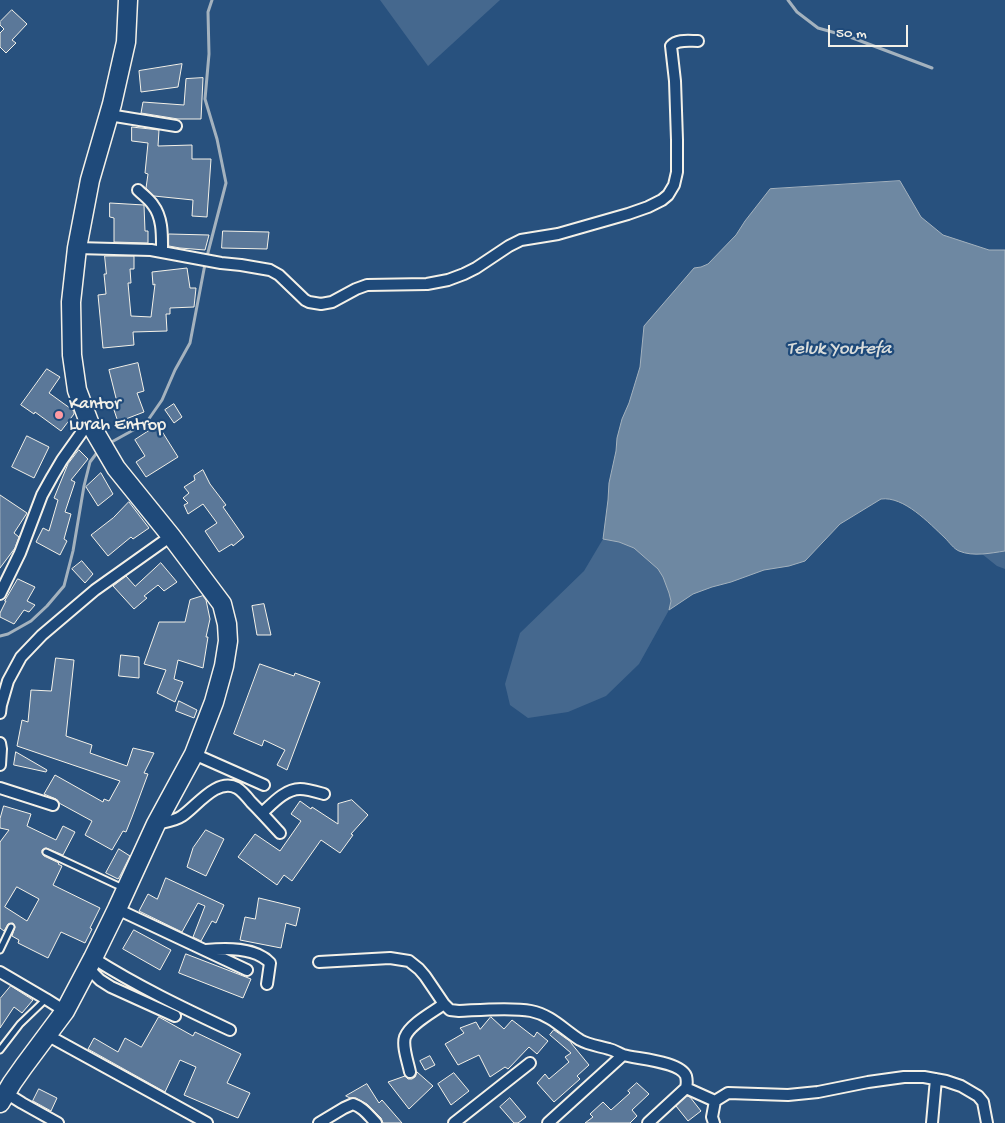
<!DOCTYPE html>
<style>
body{margin:0}
#map{position:relative;width:1005px;height:1123px;overflow:hidden;background:#28517e;font-family:"Gochi Hand",sans-serif}
canvas{display:block}
.scale{position:absolute;left:828px;top:25px;width:80px;height:22px;box-sizing:border-box;border:2px solid #f4f1e8;border-top:0;padding-left:6px;font-size:15px;line-height:18px;white-space:nowrap;color:#f4f1e8;-webkit-text-stroke:4px #1f4a7a;paint-order:stroke}
</style>
<div id="map">
<canvas width="1005" height="1123"></canvas>
<div class="scale">50 m</div>
</div>
<script>
const ctx = document.querySelector('canvas').getContext('2d');
ctx.lineJoin = 'round';
function fill(path, color) { ctx.fillStyle = color; ctx.fill(path, 'evenodd'); }
function trace(path, color, width, dash) { ctx.strokeStyle = color; ctx.lineWidth = width; ctx.lineCap = dash ? 'butt' : 'round'; ctx.setLineDash(dash || []); ctx.stroke(path); }
function label(font, color, halo, rows, align = 'center') {
  ctx.font = font + ' "Gochi Hand",sans-serif'; ctx.lineWidth = 4.5; ctx.setLineDash([]); ctx.textBaseline = 'middle'; ctx.strokeStyle = halo; ctx.fillStyle = color; for (const [text, x, y, turn = 0] of rows) {
    ctx.save(); ctx.translate(x, y); ctx.rotate((+turn || 0) * Math.PI / 180); ctx.textAlign = isNaN(turn) ? turn : align; if (halo) ctx.strokeText(text, 0, 0); ctx.fillText(text, 0, 0); ctx.restore();
  }
}
const green = new Path2D(`
 M380 0H500L428 66Z
 M603 539 619 542 634 548 658 569 663 577 669 593 671 601 669 610 639 664 606 696 568 712 528 718 510 705 505 684 520 633 584 571Z
 M1005 551V569L997 566 982 554Z`);
const water = new Path2D(`
 M900 181 921 217 943 235 989 250H1005V551C991 553 973 557 959 551 954 549 949 542 945 538 929 523 904 496 881 499L840 524 805 561 789 566 764 570 731 582 712 587 693 594 669 610 671 601 669 593 663 577 658 569 634 548 619 542 603 539 608 500 609 483 616 451 617 438 622 419 629 403 640 367 644 326 694 268 701 267 708 264 736 235 745 221 770 189Z`);
const stream = new Path2D(`
 M788 0 797 12 818 28 850 37 932 68
 M108 444 146 423 162 400 175 370 190 343 205 264 226 183 217 139 205 99 209 54 208 12 212 0
 M0 636 8 634 31 621 47 606 64 586 73 551 84 486 90 462 99 450`);
const building = new Path2D(`
 M12 10 27 24 12 40 16 43 6 53 0 47V33L4 29 0 25V22Z
 M182 64 178 87 141 92 139 71Z
 M203 78 201 119H178L141 113 143 102 184 105 186 79Z
 M132 127 159 130 158 146 192 145V159H211L207 217 192 216 193 200 154 196 146 188 148 174 145 173 148 143 132 141Z
 M110 203 144 205 145 231H148V243L114 242V218L110 217Z
 M223 231 269 232 267 249 222 248Z
 M169 234 209 235 205 250 180 248 169 246Z
 M105 256H134V269H130L131 283H128L131 316 151 317 155 284 153 285 152 272 187 268 190 288H196L194 307 170 308V314H166L167 331 133 332 134 345 103 348 98 295 106 294 104 274H106Z
 M138 363 144 391 137 393 144 412 118 422 113 407 118 406 109 370Z
 M47 369 60 377 49 393 74 411V414L61 431 35 412 34 414 21 405Z
 M174 404 182 417 174 423 165 410Z
 M158 425 178 457 146 477 136 462 145 456 135 440Z
 M27 436 49 447 34 478 12 467Z
 M79 450 88 459 71 480 75 482 65 512 71 514 64 539 67 541 60 555 36 542 43 528 49 531 58 500 54 498 68 464Z
 M203 470 210 484 226 505 223 507 244 537 233 546 232 544 219 552 205 531 217 523 203 504 188 514 184 505 188 503 183 498 189 493 184 487 195 480 194 476Z
 M101 473 113 494 98 506 86 487Z
 M0 495 27 513 14 533 19 537 15 548 0 568Z
 M129 502 149 528 133 539 131 537 108 556 91 535 113 518Z
 M82 561 93 574 85 583 72 569Z
 M161 563 177 582 164 591 158 585 144 596 147 598 134 609 113 586 126 576 135 586Z
 M18 579 35 587 27 601 35 605 29 612 24 610 14 624 0 617V613L6 601H5Z
 M203 596 206 600 210 619 206 637H208L203 668 178 660 174 679 183 682 175 702 157 693 166 670 144 664 159 622H185L190 600Z
 M264 604 271 635H257L252 606Z
 M121 655 139 657V678L119 676Z
 M56 658 74 660 66 736 92 745 90 753 127 766 133 748 154 753 144 773 148 774 132 817 126 832 123 831 112 850 85 835 92 821 59 803 56 799 44 794 55 775 103 802 104 799 109 801 120 781 17 746 22 720 28 722 31 690 51 691Z
 M260 664 294 676 295 673 320 682 287 770 277 765 285 750 264 740 262 746 234 734Z
 M179 701 197 710 194 718 176 711Z
 M16 752 47 770 46 772 14 765Z
 M352 800 368 815 351 834 353 835 340 853 321 840 292 881 284 875 277 885 238 857 255 834 280 851 301 821 291 814 300 801 311 809 312 807 338 824V804Z
 M4 806 31 814 27 826 56 840 63 826 75 832 63 855 46 848 42 850V853L44 856 59 863 58 864 62 866 53 885 100 908 90 928 92 929 85 943 61 932 48 958 18 943 19 940 12 936 15 927 13 923 8 924 4 931 0 928V842L9 830 0 828V819ZM17 887 39 899 27 921 5 907Z
 M206 830 224 839 206 876 187 867 193 848Z
 M119 849 130 856 120 876 118 879 106 873Z
 M166 878 224 905 216 923 212 921 201 941 193 937 205 906 198 903 182 932 139 911 148 894 157 899Z
 M259 898 300 908 296 926 286 923 281 948 240 940 245 917 255 919Z
 M134 930 171 950 160 970 123 949Z
 M186 954 251 979 243 998 179 973Z
 M11 986 33 1000 22 1013 14 1007 0 1028V999Z
 M159 1017 193 1036 195 1032 241 1054 227 1083 250 1093 238 1118 184 1095 196 1067 180 1060 165 1092 88 1049 94 1038 118 1052 125 1038 141 1047Z
 M491 1017 504 1029 512 1020 534 1037 537 1032 548 1041 537 1054 529 1047 508 1069 505 1067 490 1077 479 1055 458 1065 445 1044 464 1033 460 1028 476 1022 480 1029Z
 M554 1030 571 1042V1043L589 1065 577 1076 580 1079 554 1102 537 1083 545 1074 549 1079 569 1062 565 1057 571 1053 550 1035Z
 M430 1056 435 1065 425 1070 420 1061Z
 M417 1072 433 1086 409 1109 388 1082 405 1076 408 1079H412L415 1077Z
 M454 1073 469 1091 451 1105 438 1084Z
 M637 1083 649 1094 632 1110 637 1116 630 1123H585L593 1117 590 1114 603 1102 611 1110 630 1093 628 1091Z
 M367 1084 379 1103 382 1100 402 1123H383L381 1118 367 1104 356 1098H350L346 1096Z
 M39 1089 57 1098 51 1111 33 1101Z
 M687 1096 690 1097 701 1111 688 1121 676 1106Z
 M510 1098 526 1117 518 1123H514L500 1107Z`);
const service = new Path2D(`
 M46 852 123 888
 M0 950 11 927
 M0 1050 20 1024 46 999`);
const minor = new Path2D(`
 M109 115 176 126
 M138 190C143 195 149 199 153 205 163 218 162 236 162 252
 M77 248 151 250 221 263 241 265 270 270 279 275 305 300 309 302 321 304 332 302 356 289 367 285 427 284 448 280 464 274 476 268 509 246 521 240 558 234 628 214 648 207 662 200 668 195 674 185 677 172V140L675 81 671 46C677 39 689 41 698 41
 M0 594 20 553 42 495 52 477 62 460 89 422
 M0 713 1 705 8 681 21 657 42 635 95 590 171 536
 M0 743 1 749 0 765
 M194 754 264 785
 M0 788 53 805
 M262 813C272 804 285 789 300 789 307 789 317 792 324 794
 M156 824C165 822 175 821 182 816 196 807 217 777 237 788 242 791 247 797 251 802 261 812 270 822 280 833
 M117 909 247 970
 M206 950C226 948 255 947 270 963L267 984
 M93 958C137 986 183 1008 230 1030
 M319 962 390 958 409 961 419 969 425 976 444 1004 450 1010 459 1011C480 1010 511 1007 531 1011 551 1015 563 1029 580 1040 589 1045 599 1046 609 1049 614 1050 618 1053 623 1055 637 1059 680 1061 686 1076 687 1080 687 1084 686 1088L715 1101
 M88 968 100 980 111 987 175 1016
 M0 972 46 999 65 1011
 M47 1035 207 1123
 M410 1072C408 1062 402 1046 405 1037 410 1024 433 1012 444 1004
 M6 1093 22 1103 58 1123
 M319 1123 344 1108 353 1104C364 1108 368 1115 376 1123
 M454 1123 530 1063
 M548 1123 623 1055
 M648 1123 686 1088
 M714 1123 712 1117 715 1101 728 1093 788 1095 818 1092 868 1082 904 1077H924L946 1081 961 1086 978 1096 983 1102 987 1123
 M932 1123 936 1079`);
const trunk = new Path2D(`
 M0 1103 12 1083 24 1066 65 1011 93 958 117 909 156 824 194 754 214 702 224 666 228 641 227 624 222 604 171 536 116 468 89 422 77 390 72 355 71 302 77 248 90 180 112 104 126 42 128 0`);
const markers = [
 [59,415,5,"#ff9aa2"]
];
const poiNames = [
 ["Kantor",69,405],
 ["Lurah Entrop",69,426]
];
const waterNames = [
 ["Teluk Youtefa",839,350]
];
fill(green, '#45688e');
fill(water, '#6e88a2');
trace(water, '#a4b2be', 1);
trace(stream, '#a4b2be', 3);
fill(building, '#5b7899');
trace(building, '#f4f1e8', 1);
trace(service, '#f4f1e8', 9);
trace(minor, '#f4f1e8', 14);
trace(trunk, '#f4f1e8', 21);
trace(service, '#1f4a7a', 5);
trace(minor, '#1f4a7a', 10);
trace(trunk, '#1f4a7a', 18);
for (const [x, y, r, color] of markers) { const dot = new Path2D(); dot.arc(x, y, r, 0, 2 * Math.PI); ctx.fillStyle = color; ctx.fill(dot); trace(dot, '#1f4a7a', 2); }
label('18px', '#f4f1e8', '#1f4a7a', poiNames, 'left');
label('italic 19px', '#d9dcda', '#1f4a7a', waterNames);
</script>
